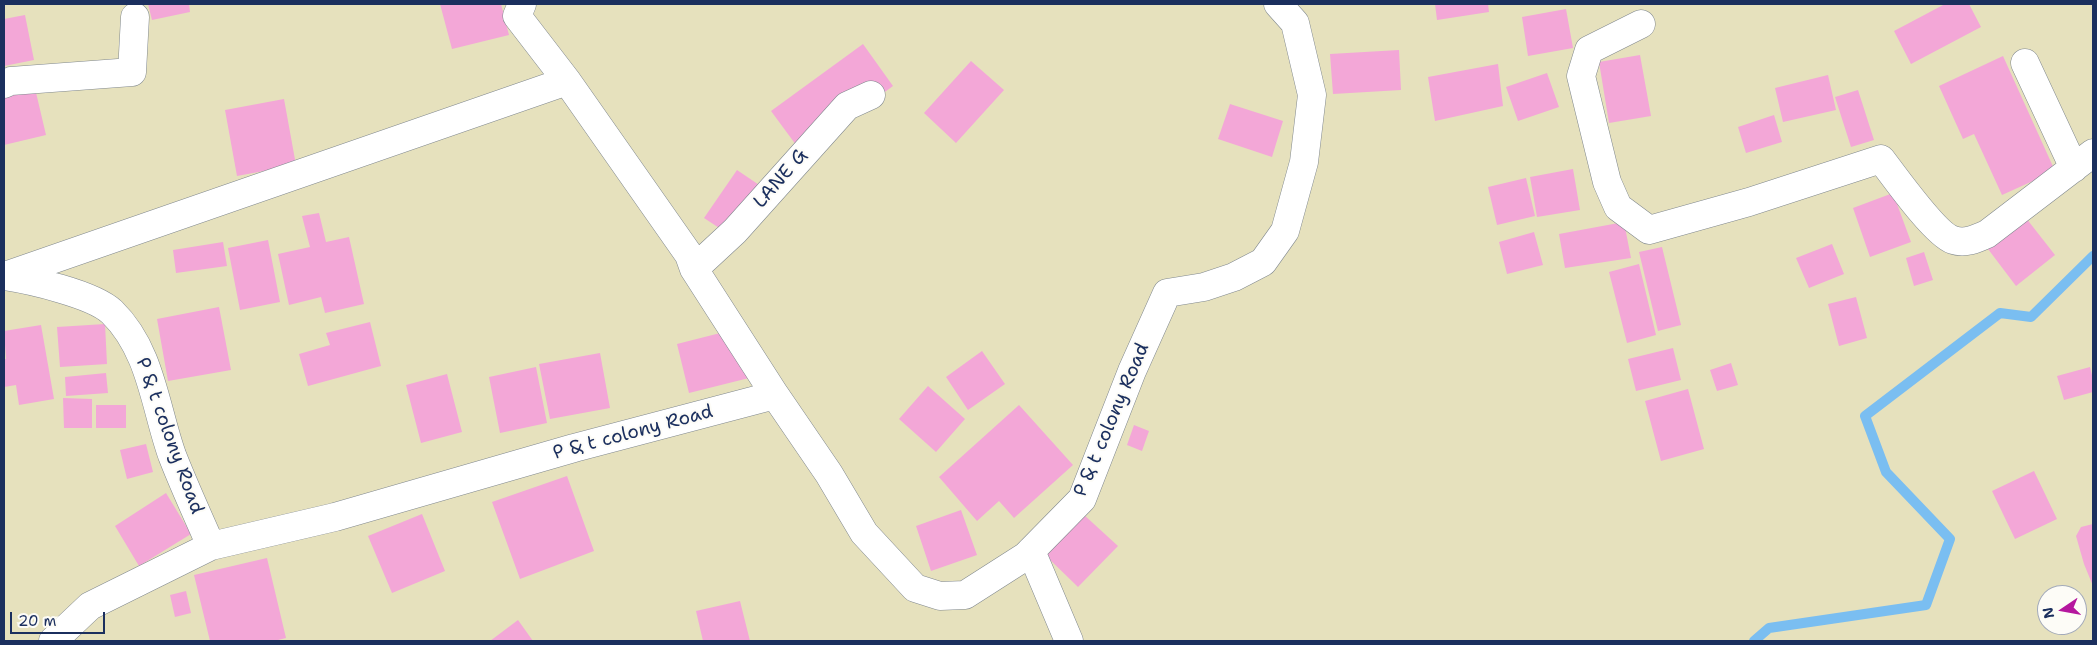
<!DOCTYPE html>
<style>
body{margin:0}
#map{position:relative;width:2097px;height:645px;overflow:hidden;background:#e6e1bd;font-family:"Shantell Sans",sans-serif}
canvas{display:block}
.frame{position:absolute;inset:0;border:5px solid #1b2f5e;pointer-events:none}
.north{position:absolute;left:2037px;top:585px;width:50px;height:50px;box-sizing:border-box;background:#fdfcf7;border:1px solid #a3aaba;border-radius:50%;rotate:258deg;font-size:14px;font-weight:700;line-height:20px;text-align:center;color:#1b2f5e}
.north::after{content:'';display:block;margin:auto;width:18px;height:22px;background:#b5179e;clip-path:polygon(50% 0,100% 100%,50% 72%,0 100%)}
.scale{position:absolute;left:10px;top:612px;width:95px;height:22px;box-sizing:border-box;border:2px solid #1b2f5e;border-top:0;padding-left:6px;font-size:15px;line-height:18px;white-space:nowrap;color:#1b2f5e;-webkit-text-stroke:4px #fdfcf7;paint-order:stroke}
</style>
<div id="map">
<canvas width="2097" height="645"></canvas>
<div class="frame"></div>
<div class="north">N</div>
<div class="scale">20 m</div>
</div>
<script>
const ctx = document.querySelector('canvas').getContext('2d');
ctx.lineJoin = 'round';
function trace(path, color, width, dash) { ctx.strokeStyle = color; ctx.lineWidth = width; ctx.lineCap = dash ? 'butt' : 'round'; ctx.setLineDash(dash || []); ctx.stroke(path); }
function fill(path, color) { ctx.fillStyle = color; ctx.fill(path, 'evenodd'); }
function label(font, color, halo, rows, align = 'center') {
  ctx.font = font + ' "Shantell Sans",sans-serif'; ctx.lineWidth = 4; ctx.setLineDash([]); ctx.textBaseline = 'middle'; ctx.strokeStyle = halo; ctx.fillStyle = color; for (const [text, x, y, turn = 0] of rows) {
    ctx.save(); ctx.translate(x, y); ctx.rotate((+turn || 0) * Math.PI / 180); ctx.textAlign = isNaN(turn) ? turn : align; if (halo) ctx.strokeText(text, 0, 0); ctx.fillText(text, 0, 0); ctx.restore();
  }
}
const stream = new Path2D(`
 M1754 641 1769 628 1926 605 1950 539 1886 472 1865 416 2000 313 2031 317 2093 256`);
const building = new Path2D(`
 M148 4H189L190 12 152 20Z
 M440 4H501L509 35 452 49Z
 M1435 4H1488L1489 12 1437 20Z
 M1945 4H1969L1981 27 1911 64 1894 31Z
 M1566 9 1573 48 1528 56 1522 17Z
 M25 15 34 60 4 66V19Z
 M863 44 893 86 802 153 771 111Z
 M1399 50 1401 90 1333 94 1330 54Z
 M1640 55 1651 116 1609 123 1599 62Z
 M2003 56 2055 171 2002 195 1974 134 1963 139 1939 86Z
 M971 61 1004 90 956 143 924 113Z
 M1498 64 1503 106 1435 121 1428 77Z
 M1547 73 1559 107 1518 121 1506 87Z
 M1828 75 1836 110 1783 122 1775 88Z
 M34 84 46 135 4 145V91Z
 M1858 90 1874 140 1851 147 1835 97Z
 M284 99 296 165 237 176 225 110Z
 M1230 104 1283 121 1272 157 1218 139Z
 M1774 115 1782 142 1746 153 1738 127Z
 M1573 169 1580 210 1537 217 1530 177Z
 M737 170 774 195 742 243 704 218Z
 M1526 178 1535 216 1497 225 1488 187Z
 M1893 193 1911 242 1870 257 1853 208Z
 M319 213 326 242 349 237 364 304 325 313 321 297 289 305 278 254 310 247 302 216Z
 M2026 218 2055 255 2016 286 1988 249Z
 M1624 222 1631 258 1565 268 1559 234Z
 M1534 232 1543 265 1507 274 1499 242Z
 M268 240 280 302 240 310 228 248Z
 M223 242 227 266 176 273 173 250Z
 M1832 244 1844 274 1809 288 1796 258Z
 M1662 247 1681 325 1658 331 1639 252Z
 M1924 252 1933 280 1914 286 1906 258Z
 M1639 264 1656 335 1627 343 1609 272Z
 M1856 297 1867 338 1839 346 1828 304Z
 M219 307 231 370 168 381 157 319Z
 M370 322 381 366 308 386 299 354 330 345 326 333Z
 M105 324 107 364 60 367 57 327Z
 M41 325 54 399 19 405 16 385 4 387V359H6L4 331Z
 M736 329 749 378 689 393 677 344Z
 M1673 348 1681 380 1636 391 1628 359Z
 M982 351 1005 384 968 410 946 377Z
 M600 353 610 408 550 419 539 364Z
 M1731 363 1738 385 1717 391 1710 370Z
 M536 367 547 423 500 433 489 377Z
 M2090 367 2093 379V392L2064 400 2057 376Z
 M106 373 108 393 66 396 65 377Z
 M447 374 462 432 421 443 406 385Z
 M928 386 965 419 936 452 899 419Z
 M1688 389 1704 449 1661 461 1645 401Z
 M63 398 92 399V428H64Z
 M96 405H126V428H96Z
 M1019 405 1073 465 1014 518 999 501 977 521 939 477Z
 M1134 425 1149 431 1142 451 1127 445Z
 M146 444 153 472 127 479 120 450Z
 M2034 471 2057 519 2015 539 1992 491Z
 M567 476 594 551 520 579 492 502Z
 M166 493 191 534 139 566 115 526Z
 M961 510 977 555 931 571 916 526Z
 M422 514 445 571 392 593 368 536Z
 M1083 514 1118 546 1078 587 1044 554Z
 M2093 524V586L2084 564 2076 536 2081 527Z
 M267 558 286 638 274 641H210L194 575Z
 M186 591 191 613 175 617 170 595Z
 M740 601 750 641H703L696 611Z
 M518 620 533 641H490Z`);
const minor = new Path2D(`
 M522 4 517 16 567 81
 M1641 24 1589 50 1581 76 1607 182 1618 207 1649 230 1749 202 1881 159C1894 176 1935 234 1953 240 1965 244 1976 239 1987 234L2093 153
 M2025 63 2074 168
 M4 84 11 81 132 72 135 17
 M694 269 735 231 847 106 871 95
 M4 276C30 280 93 294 112 312 151 350 155 407 172 455 184 486 198 516 211 546L335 517 574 448 775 395 829 474 864 533 915 588 940 596 965 595 1026 556 1082 499 1132 371 1167 293 1204 287 1234 277 1263 262 1285 231 1304 162 1312 95 1295 23 1278 4
 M5 276 567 81 689 255 694 269 775 395
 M1031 551 1069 641
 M53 641 90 606 211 546`);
const streetNames = [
 ["LANE G",781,179,-49],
 ["P & t colony Road",1112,420,-67],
 ["P & t colony Road",633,433,-15],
 ["P & t colony Road",169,436,70]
];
trace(stream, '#7abef1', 10);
fill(building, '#f3a7d7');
trace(minor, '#80888e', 29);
trace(minor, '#fff', 28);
label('19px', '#1b2f5e', '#fdfcf7', streetNames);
</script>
